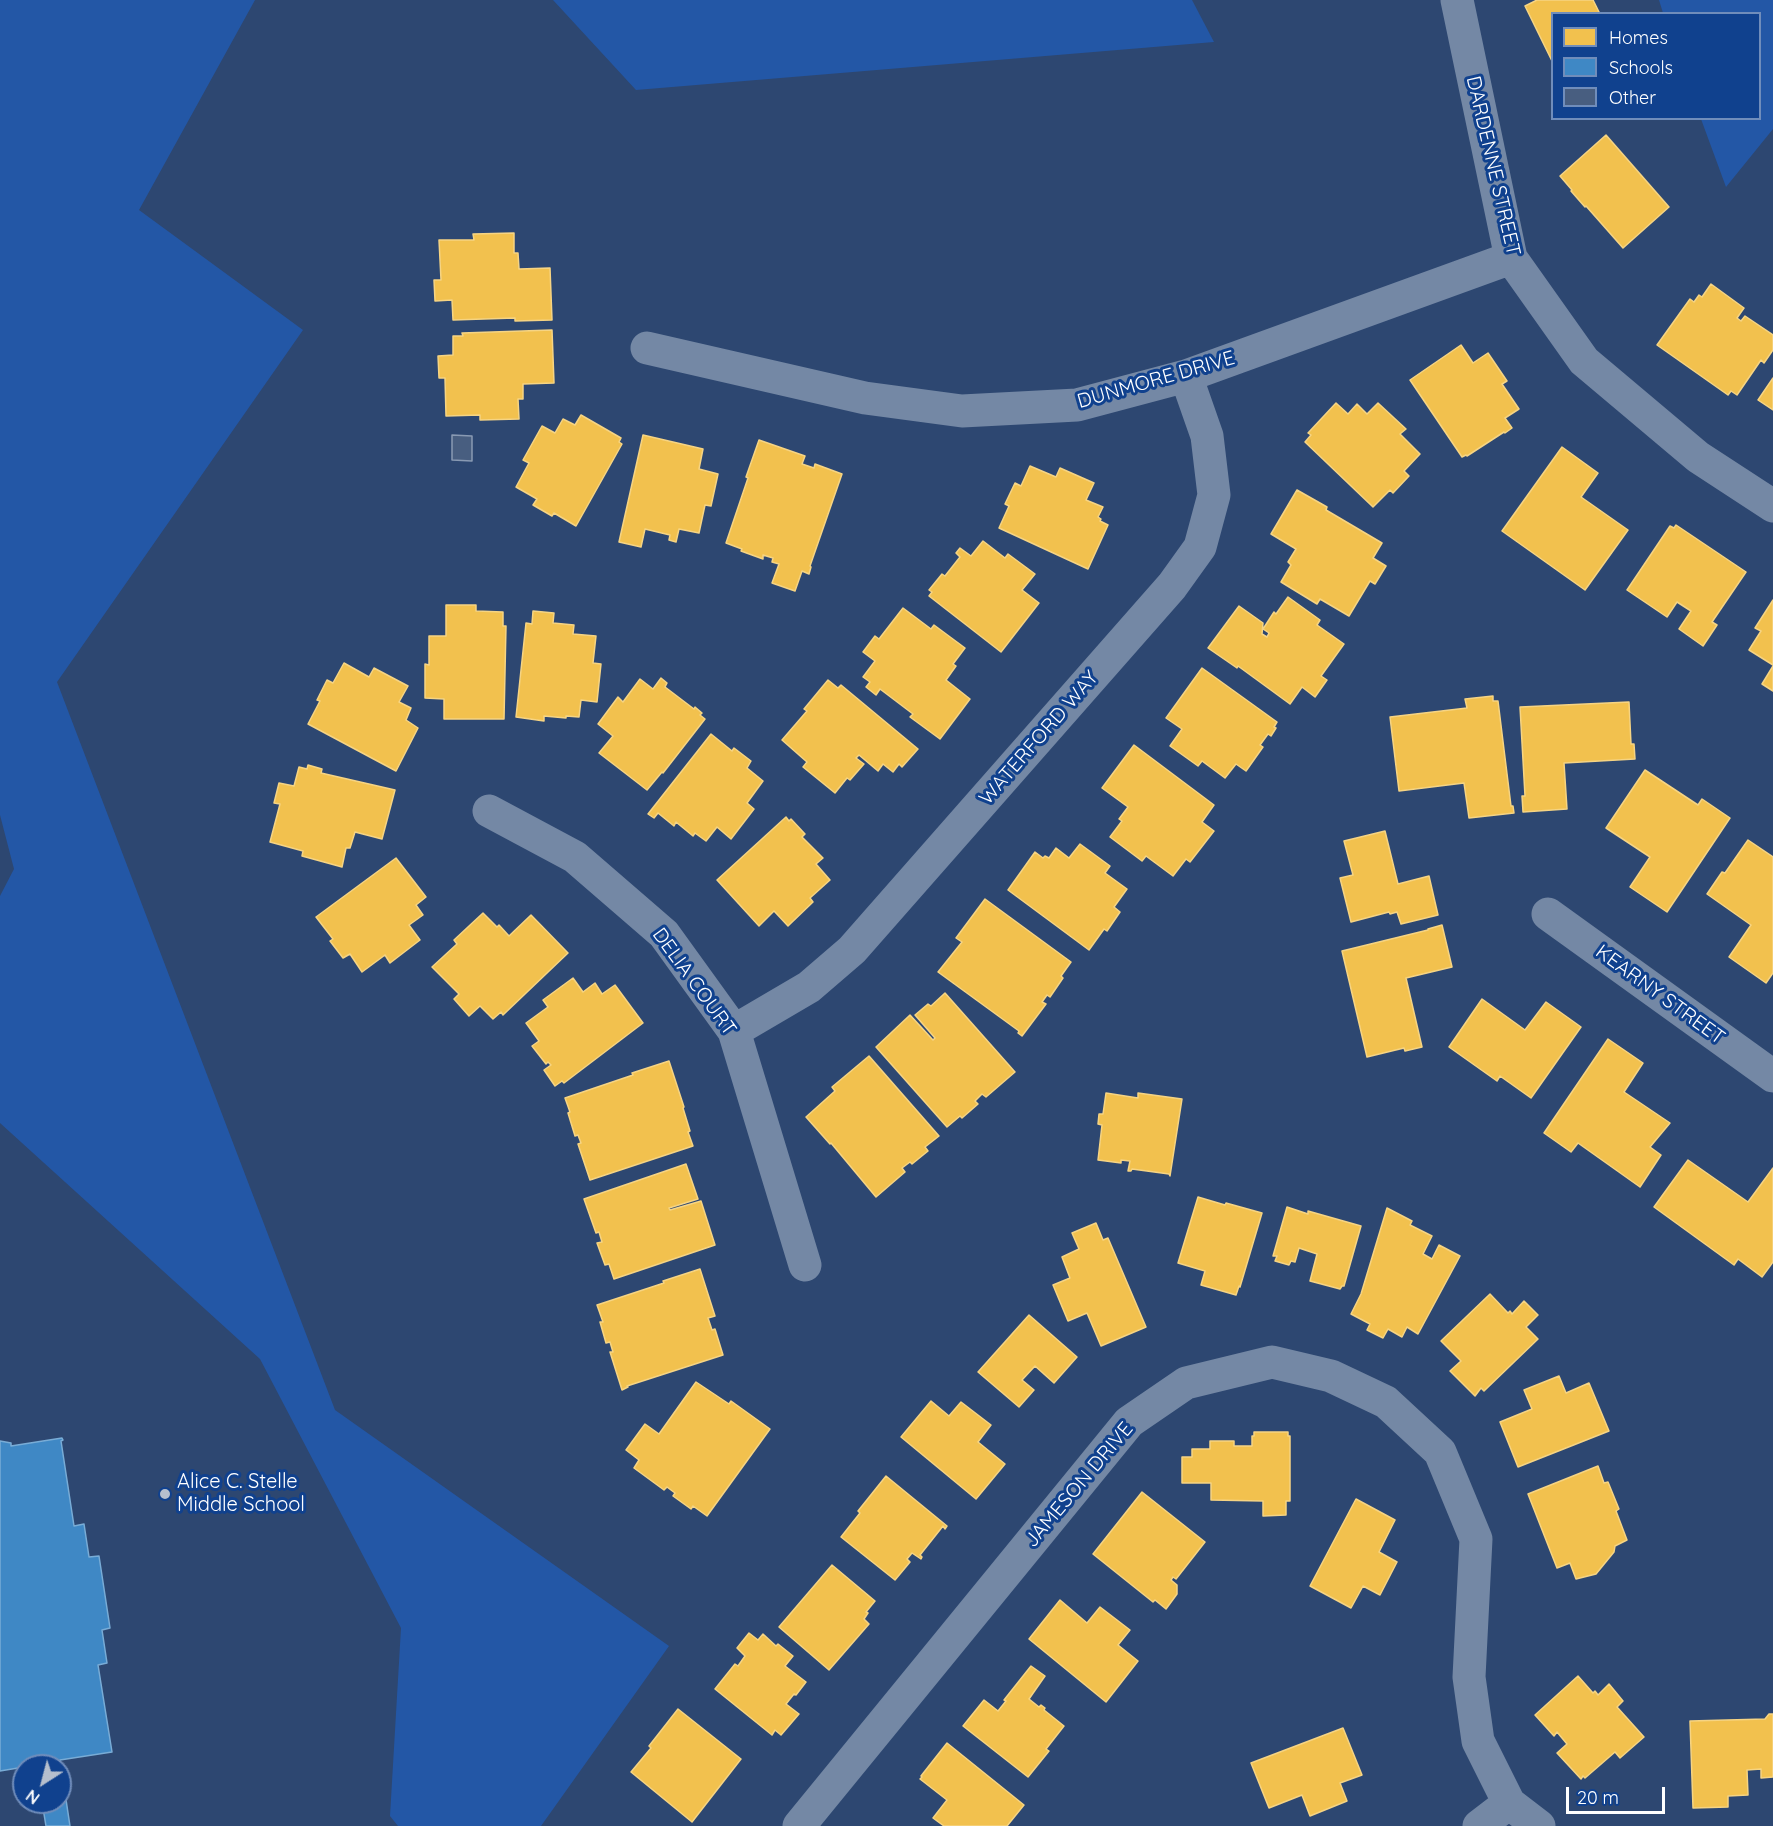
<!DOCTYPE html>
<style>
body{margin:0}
#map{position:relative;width:1773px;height:1826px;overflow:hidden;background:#2d4771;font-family:Quicksand,sans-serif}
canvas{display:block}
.legend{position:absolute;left:1551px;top:12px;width:210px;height:108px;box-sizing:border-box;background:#10418e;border:2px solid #708dbb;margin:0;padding:8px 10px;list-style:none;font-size:18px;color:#fff}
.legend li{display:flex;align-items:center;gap:12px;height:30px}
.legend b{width:30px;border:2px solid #708dbb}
.north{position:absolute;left:12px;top:1754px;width:60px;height:60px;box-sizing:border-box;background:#10418e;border:2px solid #708dbb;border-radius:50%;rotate:216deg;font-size:16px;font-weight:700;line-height:24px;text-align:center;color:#fff}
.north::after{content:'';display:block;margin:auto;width:21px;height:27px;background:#b6bfcd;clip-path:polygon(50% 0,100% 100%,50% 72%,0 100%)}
.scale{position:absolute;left:1566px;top:1787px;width:99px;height:27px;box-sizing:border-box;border:3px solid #fff;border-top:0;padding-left:8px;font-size:18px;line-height:21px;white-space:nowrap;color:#fff;-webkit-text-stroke:4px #10418e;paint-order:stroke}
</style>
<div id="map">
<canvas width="1773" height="1826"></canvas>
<ul class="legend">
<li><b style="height:16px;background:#f2c14e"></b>Homes</li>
<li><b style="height:16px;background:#3f88c5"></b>Schools</li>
<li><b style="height:16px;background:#485e80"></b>Other</li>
</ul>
<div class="north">N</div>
<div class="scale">20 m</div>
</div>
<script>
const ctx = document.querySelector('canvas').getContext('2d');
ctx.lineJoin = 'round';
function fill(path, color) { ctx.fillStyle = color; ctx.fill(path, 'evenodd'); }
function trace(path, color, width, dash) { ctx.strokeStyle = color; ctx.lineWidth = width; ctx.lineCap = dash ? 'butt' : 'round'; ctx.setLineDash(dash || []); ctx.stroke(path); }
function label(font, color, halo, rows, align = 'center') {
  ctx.font = font + ' Quicksand,sans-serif'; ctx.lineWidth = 6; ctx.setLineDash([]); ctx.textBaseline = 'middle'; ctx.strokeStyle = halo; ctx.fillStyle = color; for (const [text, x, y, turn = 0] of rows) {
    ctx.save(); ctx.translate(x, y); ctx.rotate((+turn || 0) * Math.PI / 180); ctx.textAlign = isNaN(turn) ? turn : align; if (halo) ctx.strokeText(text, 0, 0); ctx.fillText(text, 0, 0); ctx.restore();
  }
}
const green = new Path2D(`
 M0 0H255L139 210 303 330 57 682 335 1410 669 1646 541 1826H398L390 1816 401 1628 260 1359 0 1123V896L14 869 0 815Z
 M553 0H1192L1214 42 636 90Z
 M1659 0H1773V129L1726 187 1701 119 1760 118V14L1663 13Z`);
const homes = new Path2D(`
 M1537 0H1593L1600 14H1552V61L1525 6Z
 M1606 135 1669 207 1623 248 1586 206 1585 207 1571 191 1572 190 1560 176Z
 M514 233V253H518L519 269 550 268 552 320 515 321V318L453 320 452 300 435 301 434 280H441L439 240H474L473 234Z
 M1711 284 1744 308 1737 318 1741 321 1745 316 1773 335V350L1764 363 1761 360 1737 395 1731 391 1728 395 1657 345 1690 299 1694 302 1699 295 1702 297Z
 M552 330 554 383 523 384V399H518L519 419 480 420V415L446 416 445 378H439L438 356 453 355V336H463L462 333Z
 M1461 345 1473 363 1488 353 1507 381 1502 384 1519 409 1505 418 1512 428 1505 433 1504 432 1467 456 1466 455 1462 457 1410 380Z
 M1773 378V410L1758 400Z
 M1336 403 1348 414 1357 404 1367 414 1378 403 1406 429 1400 434 1420 454 1404 471 1409 476 1393 493 1390 490 1373 507 1305 442 1311 435 1308 433Z
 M581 415 621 438 619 442 622 444 576 526 554 513 552 516 533 505 537 499 516 487 529 463 523 460 542 426 555 433 563 419 575 425Z
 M643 435 703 449 699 469 718 474 711 506 705 505 699 533 679 529 676 542 669 540 670 535 645 529 641 547 619 542Z
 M759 440 805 456 802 464 814 468 815 464 842 474 810 566 811 567 809 574 802 571 795 591 772 583 779 564 772 562 773 558 763 555V559L741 551 742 549 726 543 748 478 746 477Z
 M1562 447 1598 473 1581 497 1628 530 1585 590 1502 531Z
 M1030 466 1056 477 1060 468 1094 483 1086 500 1103 507 1098 517 1101 519 1100 521 1108 525 1088 569 999 528 1009 506 1005 504 1015 483 1021 486Z
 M1297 490 1327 507 1326 510 1382 543 1373 558 1386 566 1375 584 1370 581 1349 616 1320 599 1317 604 1281 582 1291 565 1288 562 1296 549 1271 534Z
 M1676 525 1746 572 1712 622 1717 625 1703 646 1679 629 1691 611 1677 602 1667 617 1627 590 1670 526 1674 528Z
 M983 541 1005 558 1008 554 1035 574 1022 590 1039 603 1001 652 929 596 932 592 929 590 942 574 945 576 960 557 956 553 960 548 971 556Z
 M1288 597 1320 620 1317 625 1344 644 1321 676 1327 680 1315 697 1302 687 1290 704 1238 666 1237 668 1208 648 1239 606 1263 623 1262 634 1267 637 1269 633 1263 629 1274 612 1276 614Z
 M1773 600V665L1749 650 1761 631 1755 628Z
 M446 605H476V611L503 612V626H506L504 719H444V699L425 698V664L429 665V636H446Z
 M903 608 931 629 934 625 965 648 953 664 956 666 946 680 970 699 940 739 910 717 913 714 880 689 876 695 866 687 870 682 863 677 875 661 863 652 875 636 879 639Z
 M533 611 554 613 553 623 574 625 573 634 596 636 593 663 601 664 597 702 581 700 579 717 566 716V718L544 716V721L516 717 526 623 532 624Z
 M344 663 369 677 374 668 408 686 399 702 411 708 406 720 418 728 396 771 308 724 320 701 317 700 327 680 333 683Z
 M1773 666V691L1762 684Z
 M1202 668 1277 722 1274 727 1276 728 1271 736 1268 734 1260 745 1263 747 1246 771 1236 764 1225 778 1202 761 1198 766 1170 746 1182 729 1166 718Z
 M661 678 667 683 665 687 694 709 695 707 702 713 700 715 705 719 663 773 662 772 647 790 599 753 613 736 598 724 618 697 623 702 640 679 653 689Z
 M828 680 838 688 841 685 918 749 902 767 899 764 893 772 883 764 878 771 859 755 856 758 864 764 850 780 847 778 835 793 803 767 807 762 782 740 807 711 804 709Z
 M1493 696V701H1498L1511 806H1513L1514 813 1469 818 1464 783 1399 791 1390 717 1467 708 1465 699Z
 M1629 702 1631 744H1634L1635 759 1564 763 1567 809 1523 812 1522 796H1525L1520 707Z
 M711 734 732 751 734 748 751 761 747 768 763 781 747 803 754 809 731 839 717 827 706 841 695 833 693 836 676 822 674 826 658 813 654 818 648 814Z
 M1134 745 1214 805 1202 822 1214 831 1190 862 1186 859 1173 876 1146 856 1142 861 1110 837 1122 821 1119 819 1128 807 1102 788Z
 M308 765 322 769 321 773 395 790 382 839 355 832 350 848H346L342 867 302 856 303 851 270 842 280 804 274 803 279 783 294 786 299 767 307 769Z
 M1645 770 1698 805 1702 799 1730 818 1667 912 1630 887 1650 857 1606 828Z
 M786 817 789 821 791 819 805 834 802 837 823 858 816 864 830 880 810 898 813 902 788 926 774 911 759 926 717 880Z
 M1385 831 1398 884 1429 876 1438 915 1401 924 1397 912 1390 914 1389 912 1351 922 1340 878 1353 875 1344 841Z
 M1748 840 1773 857V973L1766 983 1729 957 1751 925 1707 894 1722 872 1725 873Z
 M1080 844 1110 866 1105 873 1127 889 1114 907 1120 912 1107 931 1104 929 1089 950 1008 890 1035 852 1043 858 1045 856 1049 858 1056 848 1069 858Z
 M396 858 426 897 416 905 423 915 409 925 420 940 390 963 385 955 362 972 350 954 343 958 330 941 333 939 316 917Z
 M985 899 1071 962 1061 976 1063 978 1050 997 1047 995 1042 1002 1046 1004 1022 1036 1018 1033 1019 1031 938 972 962 942 956 938Z
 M483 913 497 927 499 925 509 936 531 915 568 953 503 1015 501 1012 493 1019 480 1006 469 1016 454 999 459 994 432 967 457 944 454 940Z
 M1442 925 1452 967 1406 978 1422 1047 1405 1051 1404 1048 1367 1057 1342 951 1428 930V929Z
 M573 978 583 992 595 983 602 994 615 985 643 1023 564 1083 562 1081 555 1086 544 1070 551 1065 548 1062 546 1064 532 1046 539 1041 526 1023 548 1007 543 1000Z
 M945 993 1015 1072 986 1097 982 1094 975 1101 978 1104 962 1118 960 1116 947 1127 876 1047 910 1015 933 1040 935 1038 915 1015 928 1004 931 1006Z
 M1482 999 1525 1030 1546 1002 1581 1027 1531 1098 1500 1076 1497 1081 1449 1047Z
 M1608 1039 1643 1063 1624 1092 1670 1123 1650 1147 1661 1155 1640 1187 1578 1143 1571 1152 1544 1133Z
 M869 1056 939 1136 925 1147 928 1151 912 1164 910 1162 902 1168 905 1172 876 1197 831 1143 830 1144 806 1117 835 1091 832 1087Z
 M669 1061 684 1107 683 1108 690 1131 688 1132 693 1146 590 1180 578 1144 581 1143 578 1135 575 1136 568 1113 570 1112 565 1098 633 1075 632 1073Z
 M1106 1093 1138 1098V1093L1182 1099 1170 1176 1169 1174 1132 1169 1131 1171H1128L1130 1161 1121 1160V1163L1098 1160 1102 1125 1098 1124 1099 1114H1103Z
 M1688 1160 1748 1202 1773 1168V1262L1762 1277 1738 1259 1734 1265 1654 1207Z
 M686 1164 698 1199 669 1208 670 1210 701 1201 715 1245 614 1279 609 1264 605 1265 597 1243 602 1242 599 1232 596 1233 584 1199Z
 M1198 1197 1225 1205 1226 1203 1262 1213 1240 1287 1239 1286 1236 1295 1201 1285 1205 1271 1178 1263Z
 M1287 1207 1308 1214V1211L1361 1226 1344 1286H1342L1340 1289 1310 1281 1317 1254 1299 1248 1295 1262 1291 1261 1289 1265 1275 1261 1277 1256H1273Z
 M1387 1208 1412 1221 1410 1225 1432 1236 1423 1254 1432 1259 1439 1245 1460 1256 1418 1334 1407 1327 1402 1337 1388 1329 1383 1338 1367 1330 1370 1324 1351 1314 1361 1294Z
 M1096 1223 1103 1240 1108 1238 1146 1327 1101 1346 1087 1313 1068 1321 1053 1285 1070 1278 1062 1257 1079 1249 1072 1233Z
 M700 1269 715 1316 708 1318 712 1330 715 1329 723 1355 627 1386 628 1387 622 1390 610 1352H613L610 1342 606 1343 600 1322H603L597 1305 664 1283 663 1281Z
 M1490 1294 1508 1313 1510 1311 1512 1314 1524 1301 1538 1315 1526 1327 1538 1339 1484 1391 1481 1388 1475 1396 1450 1371 1461 1361 1441 1341Z
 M1029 1315 1077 1357 1054 1383 1035 1366 1022 1380 1034 1390 1019 1407 978 1372Z
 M1559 1376 1566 1393 1589 1383 1609 1431 1518 1467 1500 1422 1532 1409 1524 1390Z
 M696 1382 729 1404 731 1401 770 1429 707 1516 693 1506 691 1509 673 1496 675 1493 667 1487 664 1490 634 1468 639 1460 626 1450 645 1424 659 1434Z
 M931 1401 949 1416 961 1402 991 1425 978 1442 1005 1464 976 1499 901 1437Z
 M1254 1432H1288V1436H1290V1501H1286V1515L1263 1516V1501L1211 1500V1483H1182V1457H1192V1449H1210V1441H1234V1446H1252V1436H1254Z
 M1598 1466 1604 1483 1608 1482 1619 1509 1616 1511 1627 1540 1615 1546 1614 1552 1596 1574 1576 1579 1570 1563 1557 1568 1528 1494Z
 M886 1476 947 1526 945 1529 943 1526 920 1555 922 1557 921 1559 912 1553 907 1559 910 1562 895 1580 841 1537 860 1513 858 1511Z
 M1142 1492 1205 1542 1176 1579 1173 1577 1171 1580 1177 1585V1594L1166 1609 1155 1600 1153 1602 1093 1554Z
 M1356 1499 1395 1520 1379 1552 1397 1562 1380 1595 1363 1586 1351 1608 1310 1586Z
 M832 1565 875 1601 866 1612 868 1613 864 1619 869 1624 829 1670 779 1627Z
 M1060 1600 1087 1623 1100 1607 1130 1630 1118 1645 1138 1661 1106 1702 1029 1639Z
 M749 1633 758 1640 763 1634 776 1646 778 1644 793 1656 785 1666 806 1682 796 1695 794 1694 786 1704 799 1714 781 1735 775 1730 772 1735 715 1689 735 1664 738 1666 745 1656 737 1648Z
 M1031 1666 1045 1676 1029 1699 1039 1707 1041 1705 1045 1708 1044 1710 1064 1726 1046 1749 1049 1751 1028 1777 963 1726 984 1700 998 1711 1006 1701 1004 1700Z
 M1578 1676 1593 1693 1595 1691 1598 1695 1609 1684 1623 1701 1617 1707 1644 1737 1620 1758 1615 1752 1585 1778 1583 1776 1581 1779 1557 1753 1567 1744 1557 1732 1554 1736 1535 1715Z
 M678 1709 741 1759 692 1822 631 1772 651 1748 649 1746Z
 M1769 1714H1773V1777L1761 1778V1769L1747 1770 1748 1795 1728 1796V1807L1693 1808 1690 1721 1765 1719Z
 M1343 1728 1362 1775 1340 1783 1347 1801 1310 1816 1302 1795 1269 1808 1251 1763Z
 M947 1743 1024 1805 1007 1826H944L933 1818 947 1800 920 1779 922 1777 921 1776Z`);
const schools = new Path2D(`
 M62 1438 63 1440 61 1441 74 1526 84 1524 89 1557 99 1556 110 1628 102 1630 107 1663 98 1665 112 1752 60 1760 70 1826H46L42 1802H60V1766H37L36 1765 0 1771V1441L11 1443V1446Z`);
const building = new Path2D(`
 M452 435 472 436V461L452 460Z`);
const minor = new Path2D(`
 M1457 0 1511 258 1584 361 1698 457 1773 506
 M647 348 865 398 962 411 1077 405 1186 376 1511 258
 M489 811 575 857 664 934 734 1031 805 1265
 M1548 914 1773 1076
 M734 1031 809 987 852 950 1172 586 1200 547 1214 495 1207 436 1186 376
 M799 1826 1129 1422 1186 1383 1272 1362 1331 1376 1386 1402 1440 1452 1476 1539 1469 1677 1478 1741 1509 1803 1539 1826
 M1479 1826 1509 1803`);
const markers = [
 [165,1494,6,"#b6bfcd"]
];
const streetNames = [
 ["DARDENNE STREET",1493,166,77],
 ["DUNMORE DRIVE",1156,380,-16],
 ["WATERFORD WAY",1039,738,-49],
 ["DELIA COURT",694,982,54],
 ["KEARNY STREET",1660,995,36],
 ["JAMESON DRIVE",1079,1485,-50]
];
const poiNames = [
 ["Alice C. Stelle",177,1482],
 ["Middle School",177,1505]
];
fill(green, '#2357a6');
fill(homes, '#f2c14e');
trace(homes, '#f6d483', 1.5);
fill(schools, '#3f88c5');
trace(schools, '#79acd6', 1.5);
fill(building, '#485e80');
trace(building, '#899ab3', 1.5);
trace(minor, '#7488a5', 33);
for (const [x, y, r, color] of markers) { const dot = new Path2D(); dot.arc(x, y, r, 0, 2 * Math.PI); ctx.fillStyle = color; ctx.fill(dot); trace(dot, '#10418e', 2); }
label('20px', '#fff', '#10418e', streetNames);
label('20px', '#fff', '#10418e', poiNames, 'left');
</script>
